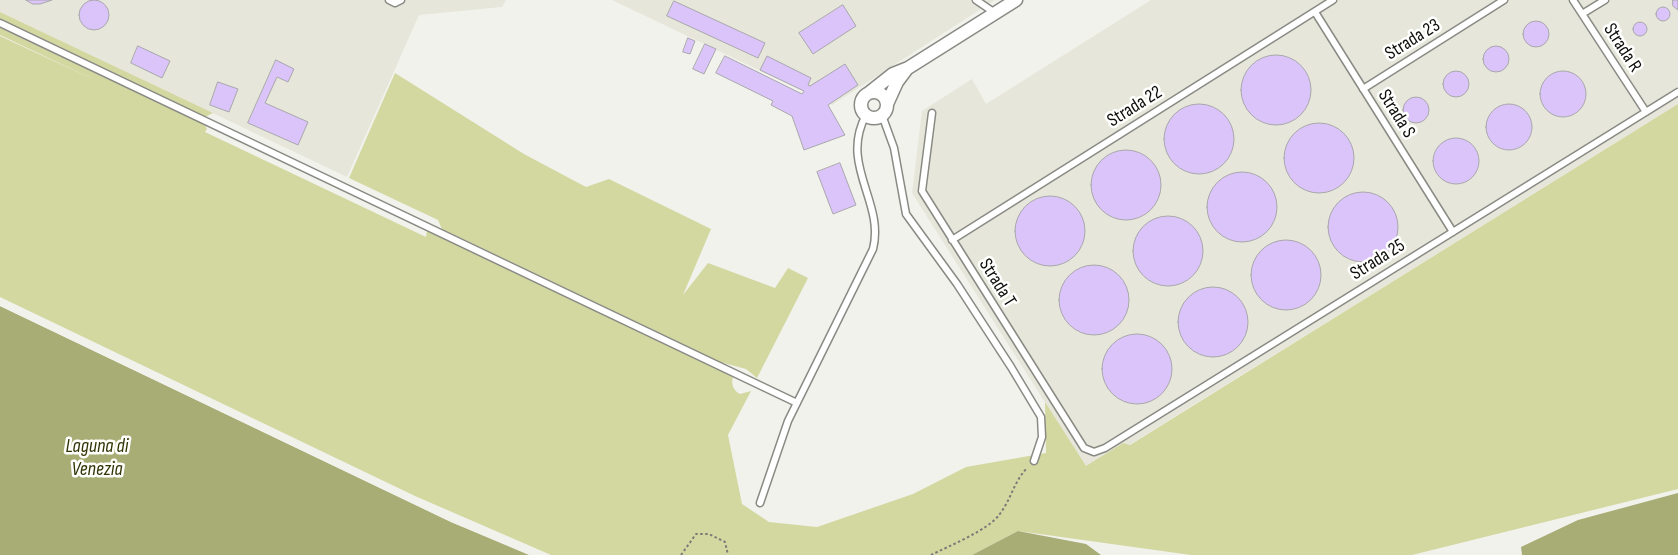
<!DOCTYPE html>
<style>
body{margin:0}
canvas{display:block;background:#f2f2ec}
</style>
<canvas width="1678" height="555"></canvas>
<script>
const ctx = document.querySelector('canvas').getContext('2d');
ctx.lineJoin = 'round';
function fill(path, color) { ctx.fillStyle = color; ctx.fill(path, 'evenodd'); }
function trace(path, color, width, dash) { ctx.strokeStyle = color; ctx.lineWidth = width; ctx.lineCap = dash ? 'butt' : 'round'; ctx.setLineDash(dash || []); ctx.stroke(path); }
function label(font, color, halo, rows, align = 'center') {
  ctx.font = font + ' "Sofia Sans Condensed",sans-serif'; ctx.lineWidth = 5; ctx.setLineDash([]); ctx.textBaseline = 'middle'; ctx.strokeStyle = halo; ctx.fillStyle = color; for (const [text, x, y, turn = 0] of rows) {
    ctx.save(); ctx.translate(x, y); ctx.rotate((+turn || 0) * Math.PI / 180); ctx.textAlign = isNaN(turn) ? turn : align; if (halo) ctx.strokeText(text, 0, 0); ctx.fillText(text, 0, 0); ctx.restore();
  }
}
const built = new Path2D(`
 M0 0H506L502 7 419 15 347 177 0 12Z
 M612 0H995L832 105Z
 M1151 0H1678V104L1129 445 1123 443 1086 467 912 193 922 111 972 79 986 104Z`);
const green = new Path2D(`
 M0 12 213 113 205 117 0 20Z
 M0 28 186 115 205 125 207 129 205 132 426 237 427 230 733 377C731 384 733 390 740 394L751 391 728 435 742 504 769 522 817 527 913 494 966 467 1046 453 1045 402 1086 466 1123 443 1130 445 1678 104V489L1412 555H1191L1018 531 972 555H551L415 496 0 297V36L99 82 0 35Z
 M395 73 524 154 586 187 609 179 711 229 683 295 708 263 775 288 788 268 808 278 757 378 746 369 720 362 442 229 438 220 349 178Z`);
const water = new Path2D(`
 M0 306 451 522 529 555H0Z
 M1678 493V555H1522L1521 547 1578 520Z
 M1018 531 1086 544 1101 555H972Z`);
const pier = new Path2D(`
 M0 304 452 519 530 553 531 555 451 522 0 306Z`);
const building = new Path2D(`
 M26 0H52L40 4H33Z
 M1673 0H1678V10L1673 6Z
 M79 15a15 15 0 1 1 30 0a15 15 0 1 1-30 0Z
 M674 1 765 43 758 58 667 16Z
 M843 5 856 26 813 54 799 33Z
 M1656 14a7 7 0 1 1 14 0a7 7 0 1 1-14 0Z
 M1523 34a13 13 0 1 1 26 0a13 13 0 1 1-26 0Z
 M1633 29a7 7 0 1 1 14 0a7 7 0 1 1-14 0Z
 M688 38 695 41 690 54 683 52Z
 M705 44 716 49 704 74 693 69Z
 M138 46 170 61 162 78 131 63Z
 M1483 59a13 13 0 1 1 26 0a13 13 0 1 1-26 0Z
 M1241 90a35 35 0 1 1 70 0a35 35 0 1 1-70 0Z
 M725 56 802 94 804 91 760 70 767 56 811 78 808 85 810 86 845 64 858 85 828 105 845 135 804 150 792 116 771 105 773 101 716 73Z
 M276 60 294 69 288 82 277 77 265 103 308 122 298 145 248 123Z
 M1540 94a23 23 0 1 1 46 0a23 23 0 1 1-46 0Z
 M1443 84a13 13 0 1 1 26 0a13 13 0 1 1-26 0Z
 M218 82 238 89 229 112 210 105Z
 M1403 110a13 13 0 1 1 26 0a13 13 0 1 1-26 0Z
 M1486 127a23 23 0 1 1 46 0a23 23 0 1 1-46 0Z
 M1164 139a35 35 0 1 1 70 0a35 35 0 1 1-70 0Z
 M1284 158a35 35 0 1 1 70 0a35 35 0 1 1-70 0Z
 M1433 161a23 23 0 1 1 46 0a23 23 0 1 1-46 0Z
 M1091 185a35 35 0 1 1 70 0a35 35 0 1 1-70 0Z
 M840 163 856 205 833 214 817 172Z
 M1207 207a35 35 0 1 1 70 0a35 35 0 1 1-70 0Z
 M1328 227a35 35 0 1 1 70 0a35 35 0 1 1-70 0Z
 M1015 231a35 35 0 1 1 70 0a35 35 0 1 1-70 0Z
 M1133 251a35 35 0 1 1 70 0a35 35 0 1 1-70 0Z
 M1251 275a35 35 0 1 1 70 0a35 35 0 1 1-70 0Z
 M1059 300a35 35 0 1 1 70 0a35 35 0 1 1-70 0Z
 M1178 322a35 35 0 1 1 70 0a35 35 0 1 1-70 0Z
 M1102 369a35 35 0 1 1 70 0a35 35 0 1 1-70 0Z`);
const path = new Path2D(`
 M681 555 696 534H709L725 542 728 555
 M931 555C949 546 988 530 999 515 1011 500 1013 483 1027 468`);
const service = new Path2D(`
 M389 0 395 3 401 0
 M976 0 995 13
 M1573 0 1646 112
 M1315 12 1453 232
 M1582 14 1605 0
 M0 23 797 403
 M1363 89 1504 0
 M932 113 922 191 1084 448 1094 452 1105 448 1678 92
 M882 115 894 148 906 214 957 284 1011 367 1041 417 1042 437 1034 461
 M952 240 1333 0
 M760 503 788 421 873 249C885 202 839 165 866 115`);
const minor = new Path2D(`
 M861 105a13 13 0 1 1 26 0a13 13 0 1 1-26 0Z
 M869 93 893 74 908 68 1016 0
 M887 104 897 82 906 70`);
const streetNames = [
 ["Strada 23",1413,40,-32],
 ["Strada R",1622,48,57],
 ["Strada 22",1135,107,-32],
 ["Strada S",1396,114,58],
 ["Strada 25",1378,260,-32],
 ["Strada T",997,283,58]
];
const waterNames = [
 ["Laguna di",97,447],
 ["Venezia",97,470]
];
fill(built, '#e6e7da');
fill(green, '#d3d8a1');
fill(water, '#a8ad75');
fill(pier, '#f2f2ec');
fill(building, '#dac4fa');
trace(building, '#a9a7ac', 1);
trace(service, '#8a8a85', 9);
trace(minor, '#8a8a85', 15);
trace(path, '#7a7b77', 2, [2.5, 2.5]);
trace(service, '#fff', 6);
trace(minor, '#fff', 12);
label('19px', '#0d0e0c', '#fffffe', streetNames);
label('italic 20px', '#323406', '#fffffe', waterNames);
</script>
